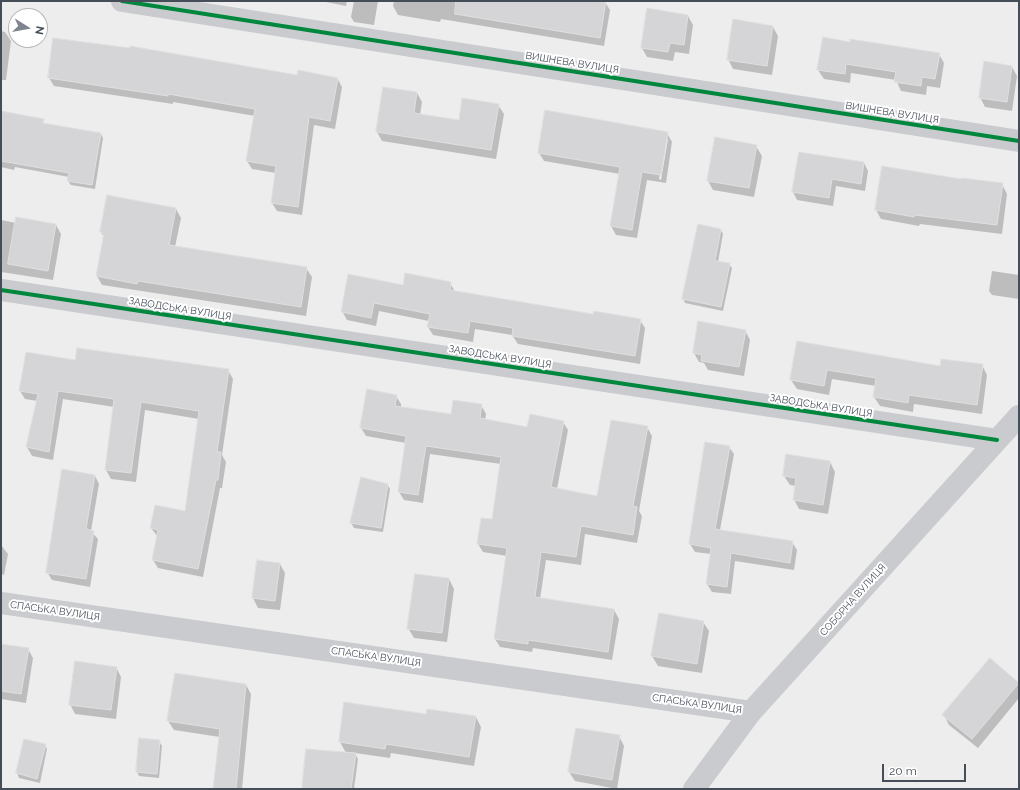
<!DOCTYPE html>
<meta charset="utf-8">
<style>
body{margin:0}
#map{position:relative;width:1020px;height:790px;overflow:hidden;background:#eeeded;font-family:Raleway,sans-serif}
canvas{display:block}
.frame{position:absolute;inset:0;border:2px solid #454d59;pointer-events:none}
.north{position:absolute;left:8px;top:8px;width:40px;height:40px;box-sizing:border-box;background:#fff;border:1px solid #b5b8bd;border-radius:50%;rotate:101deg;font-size:11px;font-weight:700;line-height:16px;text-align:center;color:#454d59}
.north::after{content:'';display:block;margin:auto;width:14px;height:18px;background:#80858d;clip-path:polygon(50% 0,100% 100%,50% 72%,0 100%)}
.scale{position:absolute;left:882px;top:764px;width:84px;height:18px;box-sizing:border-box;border:2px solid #454d59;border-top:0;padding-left:5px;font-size:12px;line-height:14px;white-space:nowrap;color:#454d59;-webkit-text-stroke:3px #fff;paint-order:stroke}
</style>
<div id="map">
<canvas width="1020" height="790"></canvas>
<div class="frame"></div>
<div class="north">N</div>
<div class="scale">20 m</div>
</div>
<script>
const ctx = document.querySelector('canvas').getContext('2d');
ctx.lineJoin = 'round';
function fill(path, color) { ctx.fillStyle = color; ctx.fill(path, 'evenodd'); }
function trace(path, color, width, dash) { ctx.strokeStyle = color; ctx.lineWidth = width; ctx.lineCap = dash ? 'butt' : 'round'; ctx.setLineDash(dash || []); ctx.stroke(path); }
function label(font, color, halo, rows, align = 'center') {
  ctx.font = font + ' Raleway,sans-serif'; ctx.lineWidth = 4; ctx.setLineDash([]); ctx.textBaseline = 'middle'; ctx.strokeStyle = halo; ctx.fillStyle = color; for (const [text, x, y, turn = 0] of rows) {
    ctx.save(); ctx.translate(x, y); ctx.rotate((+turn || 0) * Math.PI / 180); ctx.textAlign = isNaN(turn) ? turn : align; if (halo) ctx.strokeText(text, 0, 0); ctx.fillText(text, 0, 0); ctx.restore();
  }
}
const shadow = new Path2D(`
 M321 1H347L346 6Z
 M354 1H378L374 25 354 22 351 17Z
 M394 1H602L605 2 610 10 604 46 441 19 440 22 398 15 393 6Z
 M688 16 693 25 689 54 675 52 673 61 647 57 642 48Z
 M773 27 778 36 772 75 733 69 728 59Z
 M1 31 5 32 11 41 6 80H1Z
 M850 43 939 54 944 63 940 88 927 86 926 95 901 91 896 80 851 73 850 83 824 79 818 70Z
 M1012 67 1017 76 1012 111 985 107 980 97Z
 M298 76 337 78 342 87 335 129 314 125 302 215 277 211 272 203 276 173 252 169 247 161 255 116 173 102V104L54 86 49 78Z
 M417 93 422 102 420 115 459 121 498 105 504 114 496 159 382 141 377 132Z
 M546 111 667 133 672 142 666 183 647 180 637 238 616 235 611 226 620 174 544 161 539 153ZM666 139H668L661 180 659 179Z
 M1 120 101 134 103 138 95 189 71 185 68 181 69 177 15 167 14 170 1 167Z
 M756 146 762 156 754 197 713 190 708 181Z
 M864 163 868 171 865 191 836 186 833 206 797 200 793 192Z
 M962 180 1002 184 1007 194 1002 234 920 224 919 226 881 219 876 210Z
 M176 209 181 218 175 247 306 268 312 277 306 316 102 285 97 276 104 237 101 232Z
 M1 220 16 223 56 225 61 234 53 280 1 272Z
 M721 230 723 234 718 262 729 264 732 268 723 311 685 303 683 298Z
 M992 271 1019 275V299L992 295 989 291Z
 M450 283 455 292 594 315 640 320 645 328 640 364 518 344 512 335 475 329 473 342 433 335 428 327 429 321 379 311 376 326 347 320 342 311 404 286Z
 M745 330 750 340 744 376 708 370 704 363 699 362 694 353Z
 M798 342 941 367 982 365 987 375 982 414 914 404 913 412 880 406 874 397 876 386 832 379 829 395 797 389 791 380Z
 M76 361 228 370 233 379 222 455 226 462 222 488H220L203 577 158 568 153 560 158 537 151 528 186 512 199 419 145 410 136 482 111 479 106 470 114 407 63 399 53 460 32 456 27 447 38 401 25 399 20 391Z
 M396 396 401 404V407L452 415 481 405 486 414 485 420 528 428 563 422 568 430 557 489 598 497 647 427 652 436 639 511 642 516 637 543 585 534 581 565 546 560 540 599 614 610 619 619 612 660 533 648 532 652 500 647 495 639 507 556 483 552 478 544 493 520 501 464 430 454 423 503 404 500 399 492 406 443 366 436 361 428Z
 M729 447 734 454 720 530 792 542 797 550 794 570 735 561 731 594 712 592 707 584 711 554 695 552 690 544Z
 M830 462 835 472 828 514 799 509 794 499 796 486 790 485 784 476Z
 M95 476 99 484 91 531 98 539 90 587 52 580 47 572Z
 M361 478 387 484 390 489 383 532 354 528 351 523Z
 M1 545 8 554 4 575 1 574Z
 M258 561 280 564 285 573 280 610 258 608 253 598Z
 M449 579 454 589 447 642 414 638 408 628Z
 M703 622 709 631 702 673 658 666 652 656Z
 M1 645 28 649 33 658 26 703 1 699Z
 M116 667 121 677 116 719 75 714 70 704Z
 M1018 683 1019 698 978 748 949 725 944 715Z
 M246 685 251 694 242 789H215L220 737 174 730 168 721Z
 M345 703 427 715 476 717 481 727 474 766 391 753 390 758 355 753 358 759 354 789H303L346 753 340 742Z
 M619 736 624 746 617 789 575 781 569 772Z
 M24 740 45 745 47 749 40 783 19 778 17 773Z
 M159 741 162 746 159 778 139 776 137 772Z`);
const building = new Path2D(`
 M456 1H606L600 38 455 14Z
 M647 8 688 15 684 45 670 43 668 52 641 48Z
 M733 19 773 26 767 66 727 60Z
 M823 37 850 42V39L940 53 935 79 922 77 921 86 894 82 896 72 846 64 845 74 817 70Z
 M53 38 130 48V46L297 75 298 70 338 78 330 121 309 117 298 207 271 203 276 166 246 161 255 109 168 94V96L48 78Z
 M984 61 1012 66 1007 102 979 98Z
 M383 87 417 92 414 113 459 120 462 98 499 104 491 150 376 132Z
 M545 110 668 132 661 175 642 172 632 230 610 226 620 167 538 153Z
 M1 111 44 119 43 123 101 133 92 185 67 181 69 173 1 161Z
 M715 137 757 145 749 188 707 181Z
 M799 152 864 162 861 184 832 179 829 198 792 192Z
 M882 166 961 179V178L1003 183 997 225 915 215 914 217 875 210Z
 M107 195 176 208 169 245 307 267 301 307 138 281 137 284 96 276 104 233 100 232Z
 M16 217 56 224 48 271 8 264Z
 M698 224 721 229 715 261 730 263 721 307 682 299Z
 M405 273 451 282 450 290 593 314 594 311 641 319 635 356 512 336 513 328 470 321 468 333 427 327 430 314 374 303 371 318 341 312 348 274 403 285Z
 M698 321 746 330 739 367 701 361 702 355 693 353Z
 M797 341 940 366 941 359 983 364 977 405 909 395 908 403 873 397 876 378 827 370 824 386 790 380Z
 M77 348 229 369 217 452H221L218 480H216L198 569 152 560 158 530 150 528 155 505 185 511 199 411 141 402 131 473 105 470 114 399 58 391 49 452 26 447 38 394 19 391 26 352 75 360Z
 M367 389 397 395 395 406 451 414 453 400 482 404 480 418 527 427 530 414 564 421 551 487 597 496 611 420 648 426 633 506 637 507 633 535 581 526 576 557 541 552 535 597 614 609 608 652 528 640V644L494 639 507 548 477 544 481 518 492 519 501 457 426 446 418 495 398 492 406 436 360 428Z
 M705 442 730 446 715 529 793 541 790 563 731 553 727 587 706 584 711 548 689 544Z
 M786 454 830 461 823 505 793 500 796 478 783 476Z
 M62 469 95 475 86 529 94 531 86 579 46 573Z
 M361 477 388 484 381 528 350 523Z
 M257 560 280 563 275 601 252 598Z
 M415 574 449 578 442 633 407 629Z
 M659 613 704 621 697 664 651 656Z
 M1 644 29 648 21 694 1 691Z
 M990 658 1019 683 972 739 942 715Z
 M75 661 117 667 111 710 69 705Z
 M175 673 246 684 236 789H213L220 729 167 721Z
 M344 702 426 714 427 709 476 716 469 757 386 744 385 749 339 742Z
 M576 728 620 735 612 780 568 772Z
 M139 738 160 740 157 774 136 772Z
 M24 739 46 744 37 779 16 773Z
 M306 749 356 753 351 789H302Z`);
const minor = new Path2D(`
 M122 1 1019 141
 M1 290 997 440
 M1 603 751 712
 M694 789 751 712 1019 416`);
const cycleway = new Path2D(`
 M122 1 1019 141
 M1 290 997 440`);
const streetNames = [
 ["ВИШНЕВА ВУЛИЦЯ",572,63,9],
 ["ВИШНЕВА ВУЛИЦЯ",892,113,9],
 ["ЗАВОДСЬКА ВУЛИЦЯ",180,309,9],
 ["ЗАВОДСЬКА ВУЛИЦЯ",500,357,9],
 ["ЗАВОДСЬКА ВУЛИЦЯ",821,406,9],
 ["СОБОРНА ВУЛИЦЯ",853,600,-48],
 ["СПАСЬКА ВУЛИЦЯ",55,611,8],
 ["СПАСЬКА ВУЛИЦЯ",376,657,8],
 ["СПАСЬКА ВУЛИЦЯ",697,704,8]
];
fill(shadow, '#0003');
fill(building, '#d5d5d7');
trace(building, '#dfdfe0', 1);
trace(minor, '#c9cbce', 22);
trace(cycleway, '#00873e', 4);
label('10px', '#454d59', '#fff', streetNames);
</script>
